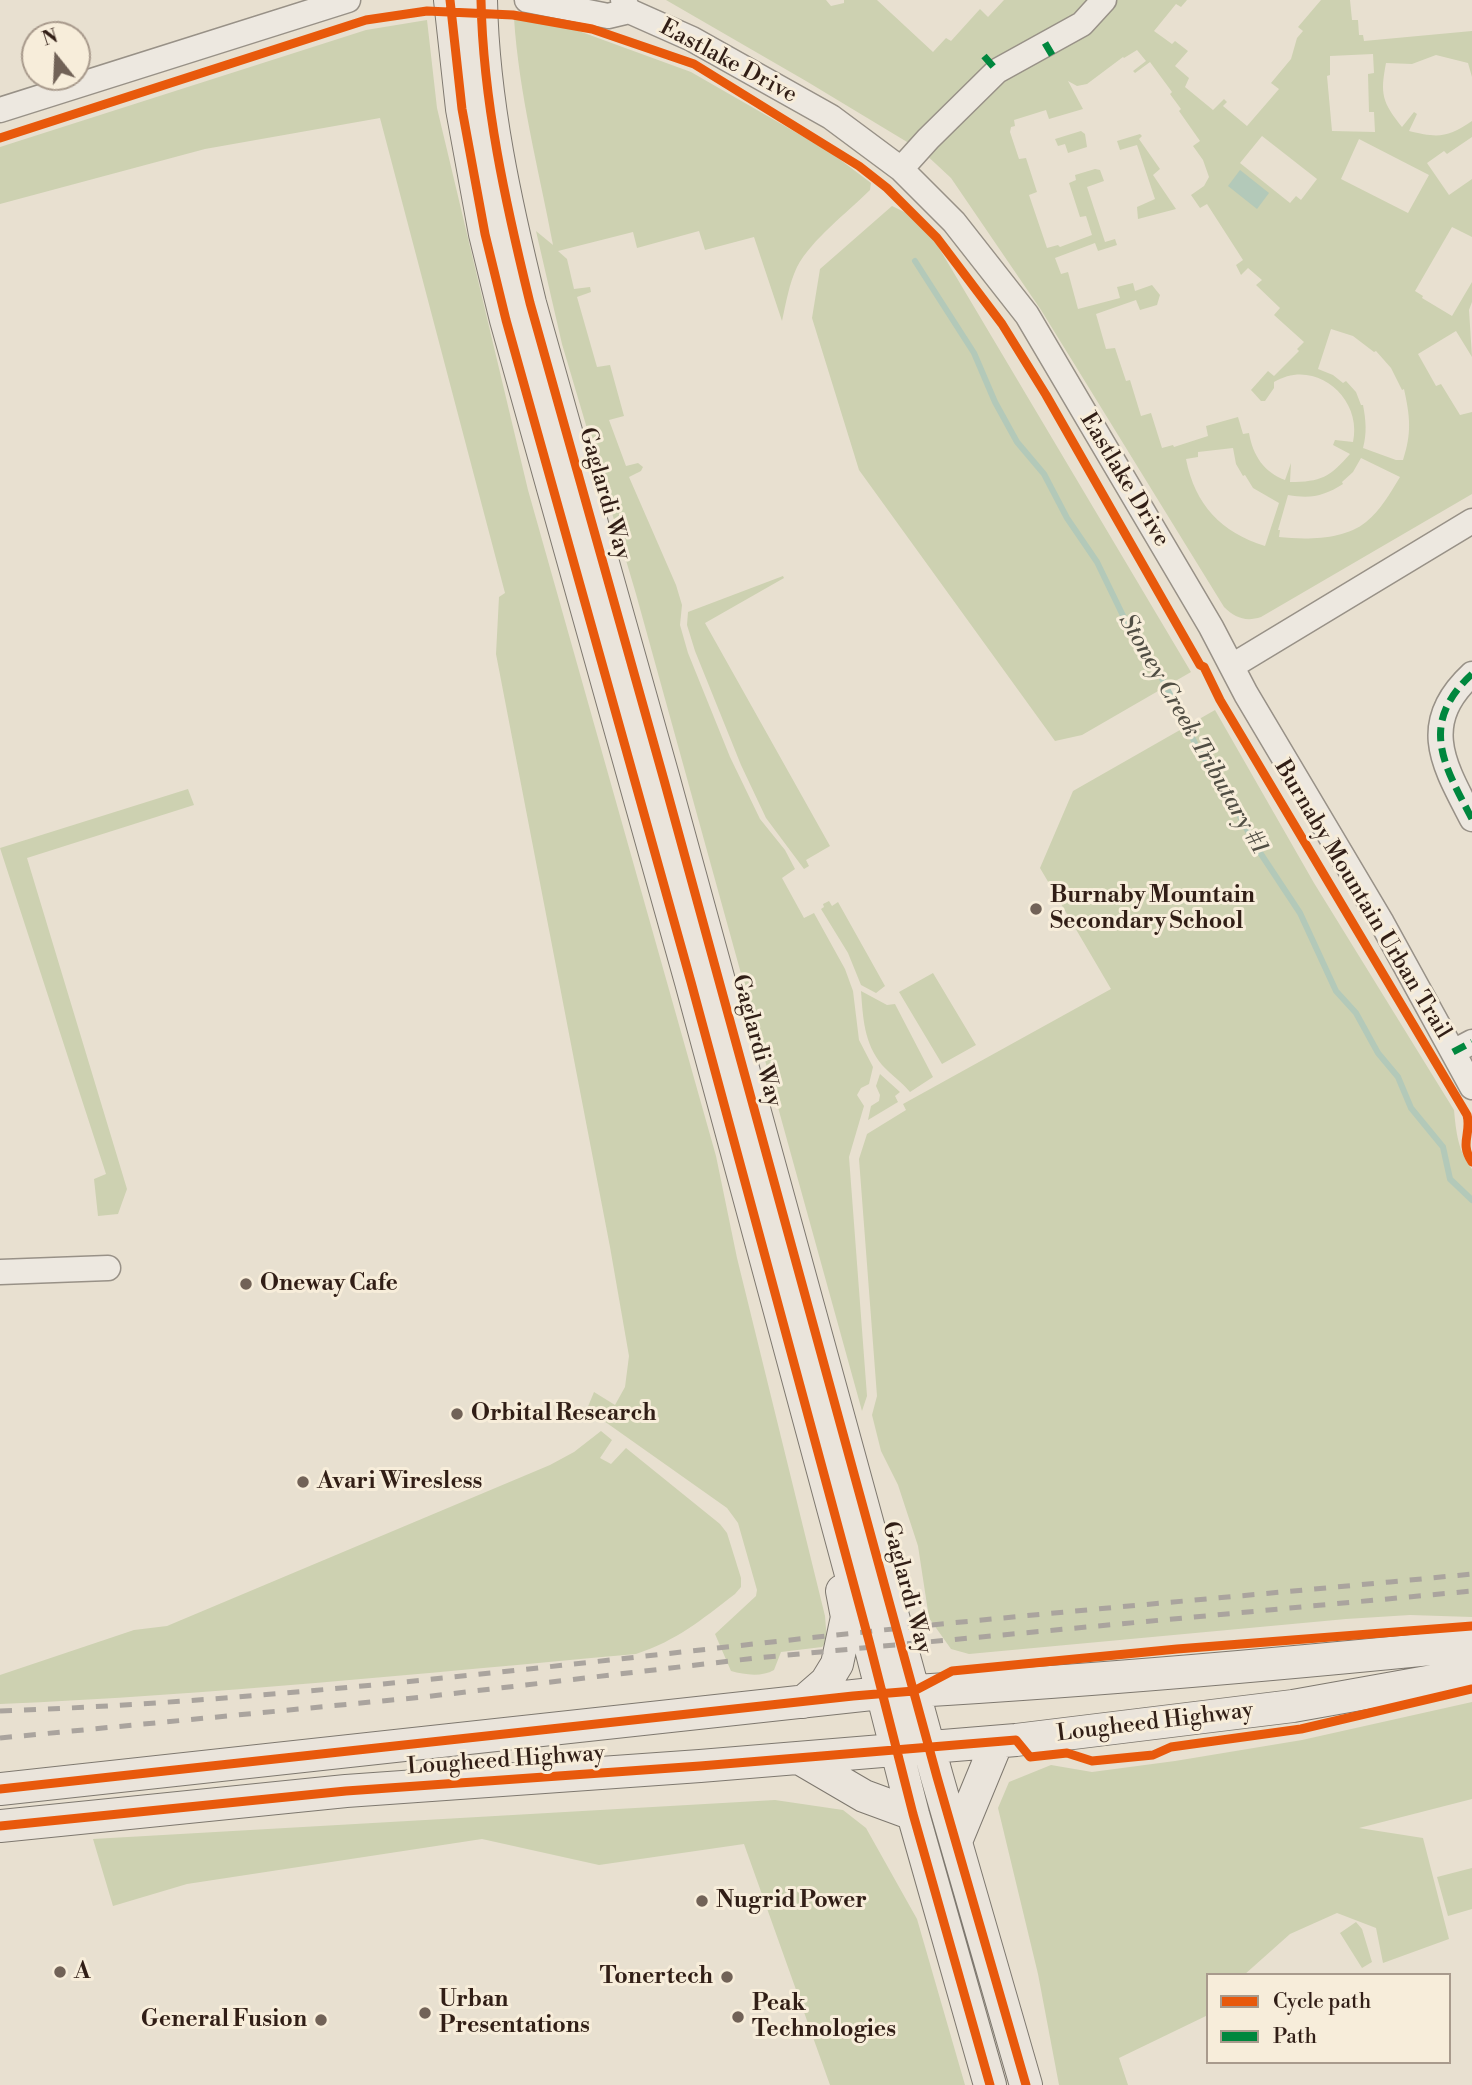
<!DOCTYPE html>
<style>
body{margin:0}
#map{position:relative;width:1472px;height:2085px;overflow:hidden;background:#e8e0d0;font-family:"Libre Bodoni",serif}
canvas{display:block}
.legend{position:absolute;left:1206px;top:1973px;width:245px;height:91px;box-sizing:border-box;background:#f7edda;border:2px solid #a89a8c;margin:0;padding:9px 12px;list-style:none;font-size:21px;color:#311e16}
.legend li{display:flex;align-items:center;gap:14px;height:35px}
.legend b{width:35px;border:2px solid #a89a8c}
.north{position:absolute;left:21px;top:21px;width:70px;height:70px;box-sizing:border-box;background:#f7edda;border:2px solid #a89a8c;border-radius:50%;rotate:342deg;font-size:19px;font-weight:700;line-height:28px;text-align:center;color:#311e16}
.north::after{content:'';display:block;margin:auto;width:24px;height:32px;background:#716257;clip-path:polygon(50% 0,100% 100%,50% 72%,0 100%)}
</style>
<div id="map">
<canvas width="1472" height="2085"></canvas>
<ul class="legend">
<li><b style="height:9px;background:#e8590c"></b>Cycle path</li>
<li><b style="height:9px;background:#00873e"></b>Path</li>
</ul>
<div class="north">N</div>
</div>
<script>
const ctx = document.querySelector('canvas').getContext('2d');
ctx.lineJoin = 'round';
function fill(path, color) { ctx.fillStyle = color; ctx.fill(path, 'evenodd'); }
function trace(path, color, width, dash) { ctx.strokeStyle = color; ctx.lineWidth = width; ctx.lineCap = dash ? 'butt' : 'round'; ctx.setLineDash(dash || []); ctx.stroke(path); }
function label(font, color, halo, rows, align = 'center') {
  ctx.font = font + ' "Libre Bodoni",serif'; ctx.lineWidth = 6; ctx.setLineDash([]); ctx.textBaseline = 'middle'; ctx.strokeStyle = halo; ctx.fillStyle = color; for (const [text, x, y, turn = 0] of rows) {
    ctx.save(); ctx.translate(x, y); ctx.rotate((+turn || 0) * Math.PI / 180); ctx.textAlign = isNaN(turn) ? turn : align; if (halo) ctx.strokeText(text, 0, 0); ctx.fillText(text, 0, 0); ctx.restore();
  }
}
const green = new Path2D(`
 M666 0H826L831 6 844 3V0H877L933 52 946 38 951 41 980 9 988 17 1004 0H1187L1181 7 1176 4 1154 31 1172 44 1175 41 1188 51 1175 66 1189 78 1185 87 1213 110 1224 99 1227 102 1223 106 1247 126 1279 89 1271 83 1291 59 1297 38 1303 31 1298 27 1321 0H1350L1352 20H1358L1359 35H1363L1364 41 1472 31V77L1468 63 1436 55 1412 64 1386 63C1380 94 1382 102 1402 127L1414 112 1417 114 1409 131C1437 138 1448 138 1472 121V137L1447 154 1444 151 1427 163 1449 195 1472 179V237L1452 227 1415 291 1423 296 1422 298 1452 316 1472 282V302L1469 310 1472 357 1456 331 1418 354 1436 386 1441 384 1460 415 1472 412V494L1261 617C1246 622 1235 618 1224 607L1041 310 951 178 922 151 806 81ZM1137 50 1146 61 1133 71 1135 73 1150 62 1172 92 1170 94 1181 109 1179 111 1200 141 1193 146 1203 160 1209 177 1204 186 1191 195 1200 208 1207 204 1243 260 1236 265 1241 275 1248 268 1262 280 1256 285 1280 308 1274 315 1304 342 1297 349 1299 351 1274 376 1268 371 1251 390 1261 401H1265L1274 388V382C1315 357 1363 398 1353 442L1335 440 1333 445 1350 454C1330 477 1321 482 1290 482L1291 463 1285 480C1264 472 1253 456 1249 433L1243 434 1238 417 1206 426 1208 436 1174 447 1173 445 1162 448 1151 413 1141 416 1130 380 1126 381 1115 348 1106 349 1096 314 1136 300 1140 310 1157 305 1160 295 1152 285 1135 291 1133 283 1117 287 1120 298 1078 309 1068 272 1061 274 1055 258 1095 243 1098 251 1117 245 1115 239 1105 242 1087 187 1104 181 1100 170 1095 169 1075 175 1076 180 1069 183 1080 217 1086 216 1092 235 1060 247 1058 245 1047 248 1029 195 1037 192 1026 158 1019 159 1010 132 1011 127 1015 126 1014 120 1046 110 1049 119 1083 109 1068 81 1077 86 1087 84 1123 57 1124 58ZM1373 54 1374 73 1368 74 1369 112H1374L1375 132 1332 131 1327 76 1330 75V56ZM1262 136 1317 179 1301 200 1296 196 1290 203 1240 163ZM1359 139 1429 175 1408 213 1341 179ZM1331 329 1353 336 1374 352 1376 351 1391 368 1402 390 1404 389C1410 416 1412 433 1403 460H1396L1363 448C1367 433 1366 421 1363 405H1361L1356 392 1346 381 1343 383 1333 375 1318 369ZM1233 448 1236 464 1243 476 1245 475 1253 488 1279 503 1265 546C1221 532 1195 505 1186 459L1198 457V452ZM1361 458 1400 477C1391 492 1380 511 1366 522 1344 540 1306 540 1279 537L1280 530H1278L1288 495C1311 499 1324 496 1343 484L1342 482 1353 472Z
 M514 18 576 30 691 72 830 152 871 183 870 190C847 213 812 239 797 267 789 284 786 303 782 321L754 237 705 250 699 231 637 248 633 232 558 251 567 259 574 289 590 287 591 292 577 297 597 367 610 365 624 416 609 420 626 466 638 463 643 467 641 471 629 477 676 585 682 605 680 625 688 653 730 757 760 819 785 850 795 869 782 878 804 918 814 913 845 969 853 991 859 1040 873 1067 869 1084 861 1088 857 1095 864 1106 849 1157 867 1396 862 1411 636 594 562 344 536 231 553 245C539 170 519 95 514 18Z
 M427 20 437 108 528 490 716 1156 737 1258 825 1616 827 1641 822 1647 781 1652 774 1670C762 1677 745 1675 731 1671L715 1634 756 1596 757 1590 738 1523 727 1508 587 1409 594 1392 615 1405 625 1387 629 1356 610 1247 496 654 499 597 505 593 380 118 205 149 0 204V147L366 30Z
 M1081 131 1085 134 1087 147 1068 153 1065 144 1058 146 1055 139Z
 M1140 134 1142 136 1139 139 1160 169 1153 175 1176 209 1138 219 1137 207 1155 199 1137 145 1120 150 1117 141Z
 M892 206 923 221 1191 672 1082 735 1055 741 859 470 812 318 820 269Z
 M783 576 784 578 705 623 830 846 806 860 809 866 804 869 766 818 741 765 695 651 687 625 688 612Z
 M1215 710 1314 883 1454 1110C1456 1131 1458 1152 1472 1169V1617L1410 1615 1346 1619 969 1654 951 1649 929 1618 918 1546 898 1485 881 1451 872 1415 877 1396 859 1159 867 1134 906 1110 903 1104 1111 989 1040 868 1073 791Z
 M188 789 194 805 27 858 127 1189 118 1214 98 1216 94 1179 106 1174 0 848Z
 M829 901 832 906 838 902 885 986 876 993 861 985 848 953 821 909 824 907 823 904Z
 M933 973 976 1045 942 1064 899 992Z
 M861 991 887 1005 895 1004 933 1077 910 1092C902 1082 891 1075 882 1065 864 1043 863 1018 861 991Z
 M880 1074 900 1092 895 1096 898 1102 868 1120 871 1106 879 1101 880 1095 876 1086Z
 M601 1431 612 1440 600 1458 611 1464 626 1448 720 1524 727 1533 741 1578V1587L735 1594C701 1620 678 1640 636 1654 425 1673 212 1695 0 1704V1675L134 1630 167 1626 550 1465 574 1452Z
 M1472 1702V1799L1359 1828 1423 1838 1449 1939 1383 1963 1376 1928 1337 1913 1290 1934 1244 1975H1208V2015L1119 2058 1128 2085H1059L1038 1974 998 1808 1009 1782 1051 1765 1092 1772 1175 1761 1302 1740Z
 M775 1800 843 1810 866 1828 917 1919 965 2085H830L744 1844 599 1865 482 1839 187 1884 113 1906 93 1839Z
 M1472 1868V1909L1448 1916 1437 1877Z
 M1356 1922 1362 1929 1372 1962 1362 1968 1340 1933Z`);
const water = new Path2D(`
 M1240 170 1269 193 1257 209 1228 186Z`);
const stream = new Path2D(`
 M915 261 974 353 995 402 1017 442 1044 474 1067 518 1097 562 1129 628 1156 667 1197 747 1229 796 1257 848 1300 913 1336 991 1356 1013 1378 1053 1398 1077 1411 1108 1443 1147 1450 1179 1472 1200`);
const minor = new Path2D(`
 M527 0 608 16 629 11
 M623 0 629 11 692 39 831 117 901 169 954 222 1027 315 1211 627 1246 694 1382 923 1472 1087
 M0 110 348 0
 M901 169 928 139 997 71 1082 24 1104 0
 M1232 666 1472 521
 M1472 674C1418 724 1444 765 1472 819
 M1453 1052 1472 1042
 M0 1272 108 1268`);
const major = new Path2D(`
 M450 0 462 109 485 234 506 320 691 982 869 1641 913 1814 990 2085
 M481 0C483 102 506 205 530 303L664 780 937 1777 1026 2085
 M803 1702 826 1682 837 1664 847 1617 842 1591
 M799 1758 864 1796 913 1814
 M0 1789 881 1693C1079 1682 1275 1665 1472 1645
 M0 1826 346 1791 700 1766 1016 1740 1293 1706 1472 1674
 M957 1839 997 1742`);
const rail = new Path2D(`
 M0 1711C280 1701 557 1665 836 1635 1048 1612 1260 1595 1472 1574
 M0 1738 423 1697 756 1658 1472 1591`);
const quiet = new Path2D(`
 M1045 43 1055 60
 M984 56 997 71
 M1472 674C1418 724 1444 765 1472 819
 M1453 1052 1472 1042`);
const cycleway = new Path2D(`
 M450 0 462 109 485 234 506 320 691 982 869 1641 913 1814 990 2085
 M481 0C483 102 506 205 530 303L664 780 937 1777 1026 2085
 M0 138 366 20 427 11 513 15 592 29 694 64 859 166 887 188 937 238 1002 324 1046 395 1200 665 1204 667 1220 700 1467 1115C1472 1133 1459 1143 1472 1162
 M0 1789 853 1696 914 1691 952 1671 1177 1649 1472 1626
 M0 1826 346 1791 700 1766 1016 1740 1030 1757 1067 1753 1092 1761 1153 1755 1171 1747 1301 1729 1472 1689`);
const markers = [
 [1036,909,7,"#716257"],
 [246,1284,7,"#716257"],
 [457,1414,7,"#716257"],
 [303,1482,7,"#716257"],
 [702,1901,7,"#716257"],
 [60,1972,7,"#716257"],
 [727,1977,7,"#716257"],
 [425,2013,7,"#716257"],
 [738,2017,7,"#716257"],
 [321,2020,7,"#716257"]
];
const streetNames = [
 ["Eastlake Drive",728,62,28],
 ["Eastlake Drive",1124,480,59],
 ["Gaglardi Way",604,494,74],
 ["Burnaby Mountain Urban Trail",1362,900,59],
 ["Gaglardi Way",756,1041,75],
 ["Gaglardi Way",906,1588,75],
 ["Lougheed Highway",1155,1723,-7],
 ["Lougheed Highway",506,1761,-4]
];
const poiNames = [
 ["Burnaby Mountain",1050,896],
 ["Secondary School",1050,922],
 ["Oneway Cafe",260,1284],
 ["Orbital Research",471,1414],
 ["Avari Wiresless",317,1482],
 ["Nugrid Power",716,1901],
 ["A",74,1972],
 ["Tonertech",713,1977,"right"],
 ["Urban",439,2000],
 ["Presentations",439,2026],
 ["Peak",752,2004],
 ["Technologies",752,2030],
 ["General Fusion",307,2020,"right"]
];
const waterNames = [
 ["Stoney Creek Tributary #1",1192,734,60]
];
fill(green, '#cdd1b1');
fill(water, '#b3c9b9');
trace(stream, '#b3c9b9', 6);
trace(minor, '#989187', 27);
trace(major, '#7e786f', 34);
trace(minor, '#ede8e0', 24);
trace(major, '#eae4db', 32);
trace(rail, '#aaa49e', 5, [12, 12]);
trace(quiet, '#00873e', 7, [14, 7]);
trace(cycleway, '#e8590c', 9);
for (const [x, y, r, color] of markers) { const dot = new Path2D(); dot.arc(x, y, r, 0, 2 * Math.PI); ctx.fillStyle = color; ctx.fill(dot); trace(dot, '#f7edda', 2.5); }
label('23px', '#311e16', '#f7edda', streetNames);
label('bold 23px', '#311e16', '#f7edda', poiNames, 'left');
label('italic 24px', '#514e44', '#f7edda', waterNames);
</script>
